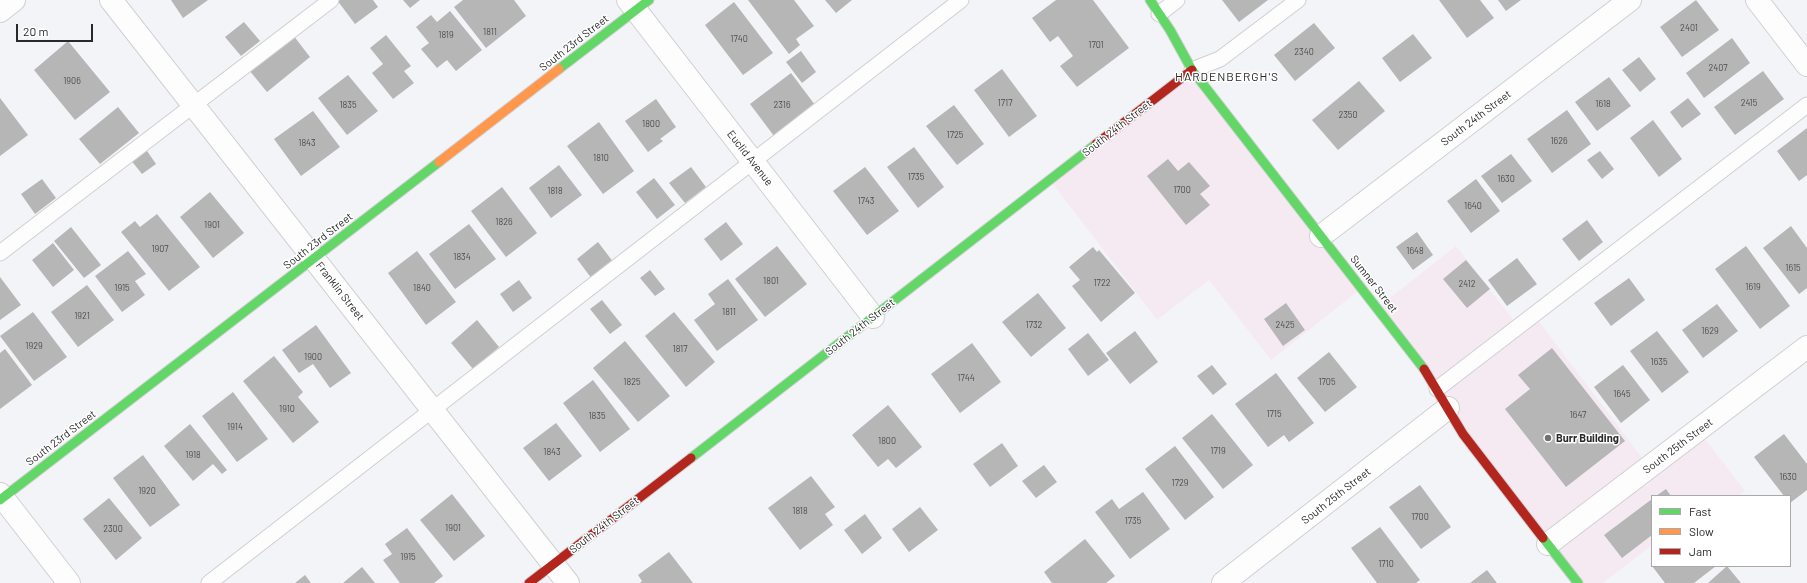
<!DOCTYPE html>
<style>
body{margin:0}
#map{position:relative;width:1807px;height:583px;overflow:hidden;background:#f3f4f7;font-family:Barlow,sans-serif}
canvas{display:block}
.legend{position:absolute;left:1651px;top:495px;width:140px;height:72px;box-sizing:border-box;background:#fff;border:1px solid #a9a9aa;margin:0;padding:5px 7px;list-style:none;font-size:12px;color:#29292b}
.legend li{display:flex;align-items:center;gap:8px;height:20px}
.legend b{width:20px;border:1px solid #a9a9aa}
.scale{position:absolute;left:16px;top:24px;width:77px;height:18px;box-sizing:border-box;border:2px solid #29292b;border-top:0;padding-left:5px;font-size:12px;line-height:14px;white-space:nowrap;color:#29292b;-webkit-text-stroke:3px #fff;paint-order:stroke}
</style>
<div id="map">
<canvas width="1807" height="583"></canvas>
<ul class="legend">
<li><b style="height:5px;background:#63d668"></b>Fast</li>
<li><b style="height:5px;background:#ff974d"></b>Slow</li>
<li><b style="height:5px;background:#b3261e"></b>Jam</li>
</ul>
<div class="scale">20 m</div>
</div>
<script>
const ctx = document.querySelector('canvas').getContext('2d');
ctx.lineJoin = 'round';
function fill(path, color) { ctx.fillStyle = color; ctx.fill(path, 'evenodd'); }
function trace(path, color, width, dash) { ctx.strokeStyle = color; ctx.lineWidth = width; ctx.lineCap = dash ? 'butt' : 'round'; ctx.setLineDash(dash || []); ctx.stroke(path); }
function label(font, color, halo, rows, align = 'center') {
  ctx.font = font + ' Barlow,sans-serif'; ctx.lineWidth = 3; ctx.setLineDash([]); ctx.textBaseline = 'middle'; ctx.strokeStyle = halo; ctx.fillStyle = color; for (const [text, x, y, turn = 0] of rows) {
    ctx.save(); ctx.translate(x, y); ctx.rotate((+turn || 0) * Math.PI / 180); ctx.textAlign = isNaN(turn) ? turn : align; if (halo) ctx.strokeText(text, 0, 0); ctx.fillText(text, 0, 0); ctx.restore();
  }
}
const commercial = new Path2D(`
 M1192 70 1362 288 1271 360 1209 280 1157 320 1050 180Z
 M1456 246 1518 326 1534 315 1649 467 1698 430 1745 491 1739 496H1652V545L1603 583H1578L1377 308Z`);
const building = new Path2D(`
 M171 0H208L183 18Z
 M337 0H373L378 7 355 24Z
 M403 0H420L410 8Z
 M463 0H514L526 16 486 48 454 7Z
 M748 0H794L814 26 796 39 800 45 789 54Z
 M825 0H852L836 13Z
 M1056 0H1093L1129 48 1077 87 1060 66 1073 56 1058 36 1050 42 1032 18Z
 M1222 0H1268L1239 22Z
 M1439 0H1480L1494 18 1467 38Z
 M1498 0H1521L1506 11Z
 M1696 0 1719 30 1682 57 1660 27Z
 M734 2 773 53 743 75 705 25Z
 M450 11 482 50 456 71 447 60 437 68 421 49 429 43 416 27 431 15 437 22Z
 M244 22 260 41 241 56 225 37Z
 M1314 23 1335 48 1295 81 1274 55Z
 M1413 34 1432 58 1400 82 1382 58Z
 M293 35 310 57 267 92 249 70Z
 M386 35 411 66 404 71 414 83 393 99 372 73 383 64 370 48Z
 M1732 38 1750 63 1704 98 1686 73Z
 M68 41 110 92 75 120 34 70Z
 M801 51 816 72 802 83 786 62Z
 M1639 57 1656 79 1640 92 1622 70Z
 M1002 69 1037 116 1009 137 974 90Z
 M1763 71 1784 99 1735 135 1714 107Z
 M791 73 815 105 774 136 750 104Z
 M348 75 378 111 347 135 318 98Z
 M1609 77 1631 106 1597 131 1575 102Z
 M1359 81 1385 111 1338 150 1312 120Z
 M0 98 28 135 0 156Z
 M1688 98 1701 114 1682 128 1670 112Z
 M656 99 676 127 660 139 663 141 648 152 625 121Z
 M954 105 984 144 957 165 926 126Z
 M118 107 139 133 100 164 79 139Z
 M1567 110 1591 144 1552 173 1527 139Z
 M313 111 340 147 301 176 274 139Z
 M1653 120 1682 159 1659 177 1630 138Z
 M599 122 634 171 603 194 567 146Z
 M1807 128V175L1799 181 1777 151Z
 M914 147 944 187 918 208 887 167Z
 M145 148 156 164 142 174 130 159Z
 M1600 151 1614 169 1602 179 1587 160Z
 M1511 154 1532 181 1502 203 1481 176Z
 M1168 159 1178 171 1189 162 1210 186 1200 194 1210 205 1186 225 1147 176Z
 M559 165 582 195 551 218 529 188Z
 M691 167 706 187 685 203 669 183Z
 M865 167 899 211 867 235 833 191Z
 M654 178 675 205 657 219 636 192Z
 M42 179 56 198 35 214 21 194Z
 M1476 179 1500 211 1471 233 1447 201Z
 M502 187 537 233 506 257 471 211Z
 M210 192 244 233 213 258 180 217Z
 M157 214 200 267 169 291 121 232 135 221 140 227Z
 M1587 220 1603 242 1579 261 1562 239Z
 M726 222 743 244 721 261 704 239Z
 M469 224 496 259 455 289 429 254Z
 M1791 226 1807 248V288L1799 294 1763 248Z
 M71 227 101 265 84 278 54 241Z
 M1417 232 1433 255 1413 270 1396 247Z
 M598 242 614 263 592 279 577 259Z
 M53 243 74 270 53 287 32 260Z
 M777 246 807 284 765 317 735 279Z
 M1746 246 1790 306 1760 329 1715 269Z
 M1093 247 1097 252 1099 250 1135 293 1101 322 1072 286 1080 280 1069 267Z
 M128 251 146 274 135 281 145 295 122 312 95 276Z
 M417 251 456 302 426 325 388 273Z
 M1517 258 1537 284 1507 306 1488 280Z
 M1466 260 1490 289 1467 308 1443 279Z
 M650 270 665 289 655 296 640 278Z
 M0 277 21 305 0 320Z
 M1629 278 1645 300 1611 326 1594 303Z
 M728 279 758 320 717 351 694 320 715 304 708 294Z
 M519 280 532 298 513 312 500 294Z
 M87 285 114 320 78 347 51 312Z
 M1038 293 1066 328 1031 357 1002 322Z
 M602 300 622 325 610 334 590 309Z
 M1286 303 1305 330 1283 346 1264 319Z
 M1717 304 1738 331 1703 358 1682 330Z
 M33 312 67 357 34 381 0 336Z
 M674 312 715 362 686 387 645 336Z
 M477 320 499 347 473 369 451 343Z
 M316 325 351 373 330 388 313 364 299 373 282 350Z
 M1135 331 1158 362 1130 384 1106 353Z
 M1657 331 1689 372 1662 393 1630 351Z
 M1088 333 1109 360 1088 376 1068 349Z
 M625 341 670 396 638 422 593 368Z
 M972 343 1001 382 960 413 931 374Z
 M1552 348 1625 441 1566 487 1505 409 1530 389 1518 375Z
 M5 349 32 385 0 409V353Z
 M1329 352 1357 387 1325 412 1297 378Z
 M274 356 303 392 298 397 319 422 293 443 243 381Z
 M1212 365 1227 384 1213 395 1197 376Z
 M1623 365 1650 400 1621 423 1594 387Z
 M1276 373 1314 423 1289 442 1284 435 1268 447 1235 404Z
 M593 380 630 429 600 452 563 403Z
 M233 392 268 439 237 462 202 416Z
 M888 405 922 447 896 468 888 459 878 467 852 435Z
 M1212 414 1253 465 1223 489 1182 438Z
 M556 423 582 456 549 481 523 448Z
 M190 424 227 470 222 474 213 464 193 481 164 446Z
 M1784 434 1807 464V490L1790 503V496H1784L1754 457Z
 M1002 443 1018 466 990 487 973 464Z
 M1175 446 1214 497 1185 520 1145 469Z
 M143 455 180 505 150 527 113 478Z
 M1044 465 1057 482 1036 498 1022 481Z
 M811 476 835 507 825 514 833 525 800 550 768 508Z
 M1420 485 1451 527 1421 549 1389 507Z
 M1666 489 1671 496H1656Z
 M1143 492 1170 529 1130 559 1095 512 1112 499 1119 509Z
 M452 494 485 536 454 561 420 520Z
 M109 498 142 538 116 560 83 519Z
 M1652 499V535L1622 558 1604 535Z
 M920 507 938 530 909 552 892 529Z
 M865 514 882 538 862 554 844 530Z
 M1380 527 1420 580 1416 583H1377L1351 548Z
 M407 528 443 576 434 583H400L383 560 392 554 385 544Z
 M1085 539 1115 576 1106 583H1052L1044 572Z
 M669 552 693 583H640L642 581 638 575Z
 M1652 566H1716L1694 583H1665Z
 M1727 566 1741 583H1708Z
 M362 567 375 583H343Z
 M1487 570 1497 583H1470Z
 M305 575 311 583H295Z`);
const lane = new Path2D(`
 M1159 14 1177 0
 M1192 70 1220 59 1298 0
 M0 253 331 0
 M1437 389 1807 105
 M209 583 961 0`);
const street = new Path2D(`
 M111 0 568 583
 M628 0 873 317
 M1757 0 1807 65
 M0 11 14 0
 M1321 236 1630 0
 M0 494 69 583
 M1548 544 1807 347
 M1223 583 1448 408`);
const fast = new Path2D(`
 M1150 0 1170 30 1192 70 1424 369
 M559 69 649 0
 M691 458 1096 144
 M0 500 439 162
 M1543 538 1578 583`);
const slow = new Path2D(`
 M439 162 559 69`);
const jam = new Path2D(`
 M1096 144 1192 70
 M1424 369 1463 434 1543 538
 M529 583 691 458`);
const markers = [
 [1548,438,4,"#707072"]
];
const numberNames = [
 ["2401",1689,28],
 ["1811",490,32],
 ["1819",446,35],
 ["1740",739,39],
 ["1701",1096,45],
 ["2340",1304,52],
 ["2407",1718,68],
 ["1906",72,81],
 ["1717",1005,103],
 ["2415",1749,103],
 ["1618",1603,104],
 ["1835",348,105],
 ["2316",782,105],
 ["2350",1348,115],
 ["1800",651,124],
 ["1725",955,135],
 ["1626",1559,141],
 ["1843",307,143],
 ["1810",601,158],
 ["1735",916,177],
 ["1630",1506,179],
 ["1700",1182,190],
 ["1818",555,191],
 ["1743",866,201],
 ["1640",1473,206],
 ["1826",504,222],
 ["1901",212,225],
 ["1907",160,249],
 ["1648",1415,251],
 ["1834",462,257],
 ["1615",1793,268],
 ["1801",771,281],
 ["1722",1102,283],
 ["2412",1467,284],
 ["1619",1753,287],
 ["1915",122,288],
 ["1840",422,288],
 ["1811",729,312],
 ["1921",82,316],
 ["1732",1034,325],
 ["2425",1285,325],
 ["1629",1710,331],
 ["1929",34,346],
 ["1817",680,349],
 ["1900",313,357],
 ["1635",1659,362],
 ["1744",966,378],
 ["1825",632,382],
 ["1705",1327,382],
 ["1645",1622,394],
 ["1910",287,409],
 ["1715",1274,414],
 ["1647",1578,415],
 ["1835",597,416],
 ["1914",235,427],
 ["1800",887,441],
 ["1719",1218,451],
 ["1843",552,452],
 ["1918",193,455],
 ["1630",1788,477],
 ["1729",1180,483],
 ["1920",147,491],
 ["1818",800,511],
 ["1700",1420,517],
 ["1735",1133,521],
 ["1901",453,528],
 ["2300",113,529],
 ["1915",408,557],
 ["1710",1386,564]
];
const streetNames = [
 ["South 23rd Street",574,43,-38],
 ["South 24th Street",1476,118,-37],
 ["South 24th Street",1117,128,-38],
 ["Euclid Avenue",750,158,52],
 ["South 23rd Street",318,241,-38],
 ["Sumner Street",1374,284,52],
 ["Franklin Street",340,291,52],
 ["South 24th Street",860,327,-38],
 ["South 23rd Street",61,438,-37],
 ["South 25th Street",1678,446,-37],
 ["South 25th Street",1336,496,-38],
 ["South 24th Street",604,525,-38]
];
const poiNames = [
 ["Burr Building",1556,438]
];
const neighbourhoodNames = [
 ["HARDENBERGH'S",1227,77]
];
fill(commercial, '#f6eaf2');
fill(building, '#b6b6b7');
trace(lane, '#d0d0d2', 17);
trace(street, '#d0d0d2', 24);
trace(fast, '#d0d0d2', 11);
trace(slow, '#d0d0d2', 11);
trace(jam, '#d0d0d2', 11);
trace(lane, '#fdfdfe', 15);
trace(street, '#fdfdfe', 22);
trace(fast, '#63d668', 9);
trace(slow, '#ff974d', 9);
trace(jam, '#b3261e', 9);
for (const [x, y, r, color] of markers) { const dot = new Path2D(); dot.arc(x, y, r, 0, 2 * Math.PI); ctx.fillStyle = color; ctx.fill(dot); trace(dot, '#fff', 1.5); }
label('9px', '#4c4c4e', null, numberNames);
label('11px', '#29292b', '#fff', streetNames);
label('bold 11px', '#29292b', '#fff', poiNames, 'left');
ctx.letterSpacing = '1px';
label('12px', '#29292b', '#fff', neighbourhoodNames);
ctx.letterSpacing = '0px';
</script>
